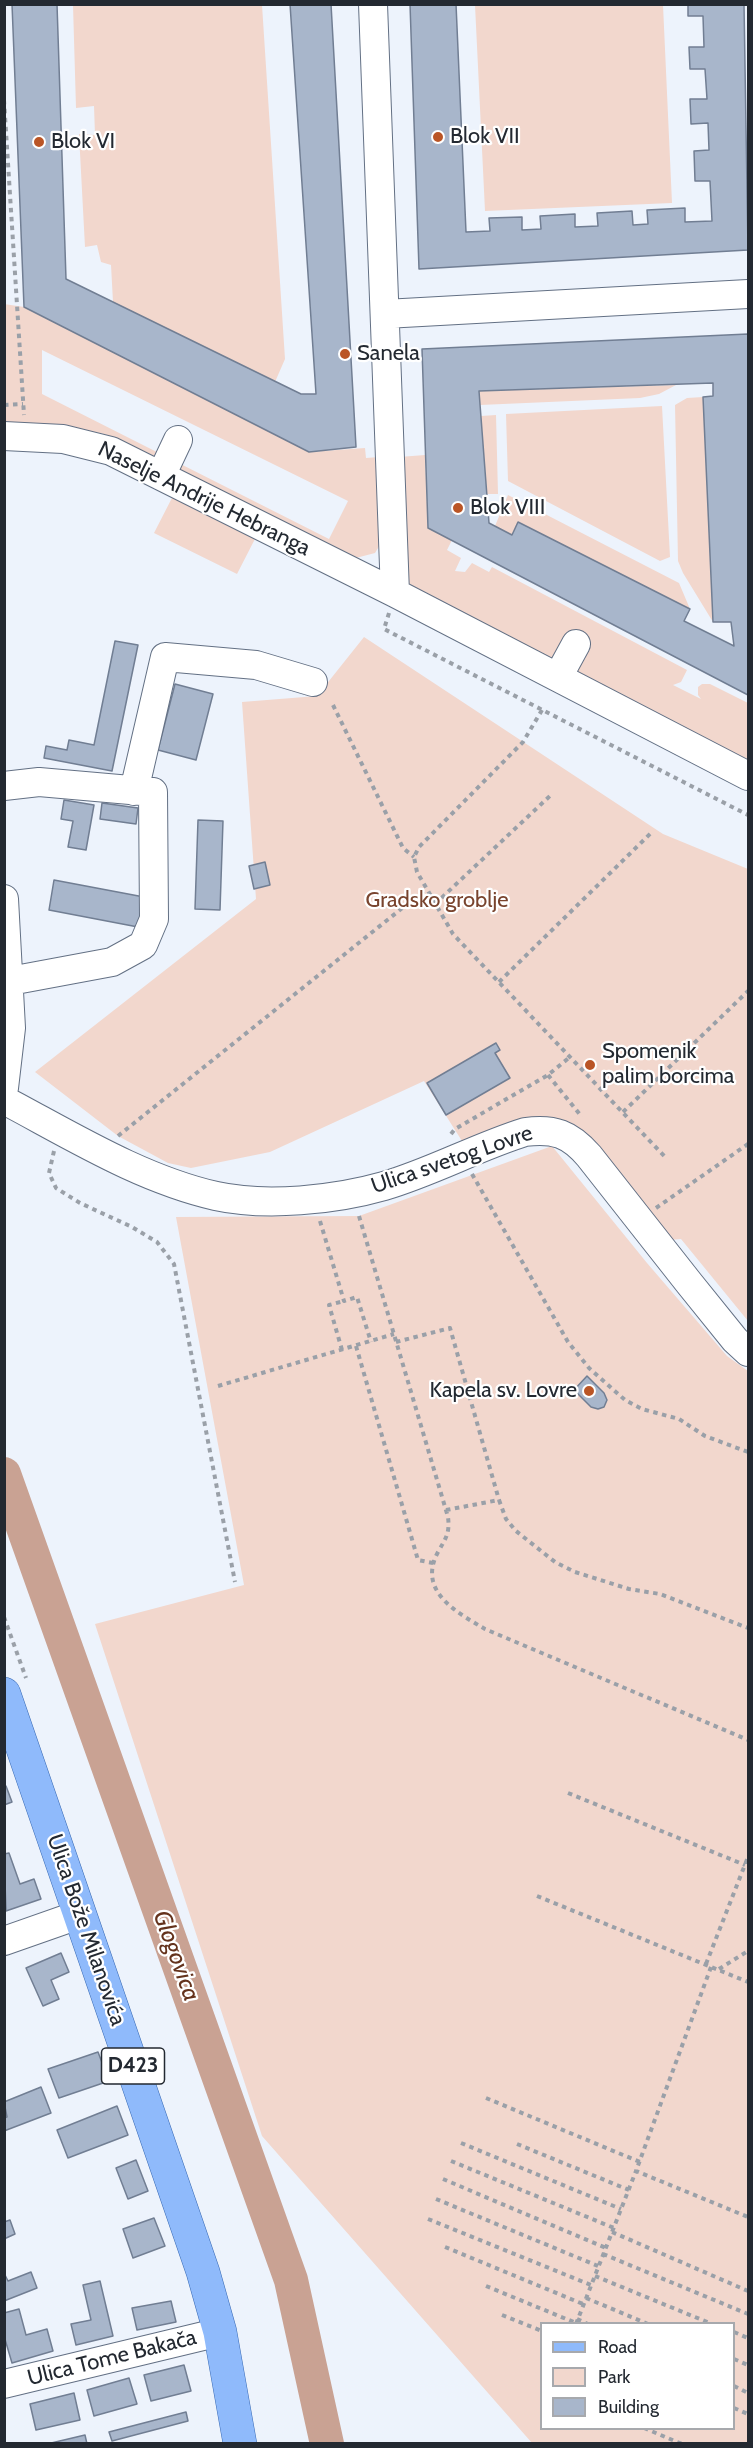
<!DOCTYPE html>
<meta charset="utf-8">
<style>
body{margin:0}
#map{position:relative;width:753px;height:2448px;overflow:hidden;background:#edf3fc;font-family:Cabin,sans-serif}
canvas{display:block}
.frame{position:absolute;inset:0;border:6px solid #232931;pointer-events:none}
.legend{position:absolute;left:540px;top:2322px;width:195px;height:108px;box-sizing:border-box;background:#fff;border:2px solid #a7a9ad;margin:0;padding:8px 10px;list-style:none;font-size:18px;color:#232931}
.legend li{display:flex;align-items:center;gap:12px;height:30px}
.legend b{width:30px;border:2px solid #a7a9ad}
</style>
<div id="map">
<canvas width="753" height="2448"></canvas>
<div class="frame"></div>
<ul class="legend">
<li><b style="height:8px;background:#8fbafb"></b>Road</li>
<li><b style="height:16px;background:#f2d7cd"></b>Park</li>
<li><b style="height:16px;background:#a8b6cb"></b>Building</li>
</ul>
</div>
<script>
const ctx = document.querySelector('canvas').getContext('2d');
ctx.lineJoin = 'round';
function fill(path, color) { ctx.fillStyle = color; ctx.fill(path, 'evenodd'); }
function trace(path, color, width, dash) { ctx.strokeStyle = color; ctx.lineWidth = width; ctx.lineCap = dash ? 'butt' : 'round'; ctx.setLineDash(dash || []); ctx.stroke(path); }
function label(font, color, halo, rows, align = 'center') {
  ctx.font = font + ' Cabin,sans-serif'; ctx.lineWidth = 4.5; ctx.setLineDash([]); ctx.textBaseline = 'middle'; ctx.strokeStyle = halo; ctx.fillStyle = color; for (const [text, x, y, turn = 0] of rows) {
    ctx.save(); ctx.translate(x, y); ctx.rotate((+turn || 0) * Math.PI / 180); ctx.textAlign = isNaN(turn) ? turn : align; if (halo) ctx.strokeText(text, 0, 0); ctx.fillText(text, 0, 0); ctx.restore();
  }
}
const green = new Path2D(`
 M73 5H262L285 359 275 382 113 302 111 265 101 262 97 245 85 247 79 134 95 135 94 106 76 108Z
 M475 5H663L672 203 485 211Z
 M4 304 24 307 309 452 365 448 366 458 379 457 381 543 375 553 352 559 104 434 89 431 5 426ZM42 350 348 501 329 539 42 394Z
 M676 385 659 394 640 398 480 405 479 391Z
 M703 397 713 622 683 573 678 561 675 405 687 398Z
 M662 406 670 557 660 561 508 481 506 414Z
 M496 415 498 494H487L481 416Z
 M425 455 428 527 452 540 447 550 461 558 455 571 465 572 472 563 489 572 492 567 687 670 681 682 673 685 701 699 698 695V687L702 684H710L748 703V764L576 677 581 659H586L560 645 553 659 409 584 399 457Z
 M174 494 257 535 237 574 154 533Z
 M508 495 679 583 690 609 518 523 512 535 495 526Z
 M364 637 663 834 748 869V1321L681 1239 669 1240 591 1142 462 1141 424 1081 270 1152 191 1168 168 1163 118 1136 35 1072 256 899 242 702 317 696Z
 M552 1146 647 1263 727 1356 748 1371V2443H532L262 2136 95 1624 244 1585 176 1217 359 1216ZM542 2324H734V2428H542Z`);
const river = new Path2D(`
 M4 1474 291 2280 327 2444`);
const building = new Path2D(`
 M12 4H57L66 279 301 394H316L290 4H331L356 447 309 452 24 307Z
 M410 4H456L466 232 490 231 489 218 522 217V230L541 229 540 216 575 214V227L598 226 597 213 632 211 633 225 648 224 647 210 685 208V222L712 221 710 181H695L694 151 709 150 708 123 691 124 690 99H707L705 69H690L689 47H704L703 16H688V4H744L748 250 419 269Z
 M748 334V695L428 528 422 349ZM713 383V396L703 397 713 622H731L734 646 684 621 690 609 518 522 512 535 489 523 479 391Z
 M115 641 138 645 112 771 44 758 46 746 67 750 69 740 94 745Z
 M175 684 213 694 196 760 158 750Z
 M64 800 94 805 86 850 68 847 73 821 61 819Z
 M102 803 138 808 136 824 100 819Z
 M198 820 223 821 220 910 195 909Z
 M265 862 270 885 254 889 249 866Z
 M54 880 144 897 138 927 49 910Z
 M496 1043 500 1050 495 1053 510 1078 446 1115 427 1083Z
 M587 1376 604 1393 607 1400 604 1407 598 1409 591 1407 574 1390Z
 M6 1786 12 1802 4 1805V1787Z
 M9 1853 20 1884 34 1879 41 1899 6 1911 4 1854Z
 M61 1953 69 1972 51 1980 59 1999 43 2006 26 1968Z
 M98 2052 109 2081 59 2098 48 2069Z
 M41 2087 51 2113 4 2131V2118L7 2117 4 2102Z
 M117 2106 128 2135 68 2158 57 2130Z
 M136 2160 148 2191 128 2199 116 2168Z
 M154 2218 165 2246 133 2258 123 2229Z
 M10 2220 15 2234 4 2239V2222Z
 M31 2272 37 2288 4 2301V2273L8 2281Z
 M100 2281 113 2336 76 2345 71 2324 91 2320 83 2285Z
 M171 2301 176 2322 137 2330 132 2308Z
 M19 2309 26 2335 47 2329 53 2351 12 2363 4 2336V2313Z
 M184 2365 191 2391 151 2401 144 2375Z
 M129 2378 137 2404 94 2416 87 2390Z
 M74 2393 80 2420 36 2430 30 2404Z
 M186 2412 188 2421 112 2441 109 2432Z
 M85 2435 87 2444H47Z`);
const path = new Path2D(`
 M4 100 24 415
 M4 405 23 404
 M389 613 384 629 748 815
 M333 705 403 848 414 857
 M542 710 523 742 419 847 414 857 417 872 453 934 666 1158
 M435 904 553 793
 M499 982 651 833
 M548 1075 582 1117
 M623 1112 748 991
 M451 1134 455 1129 548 1075 570 1057
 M118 1136 426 889
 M54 1151 49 1173 56 1188 80 1203 132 1227 157 1242 174 1264 235 1582
 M472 1174 568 1342 589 1368 625 1400 642 1409 679 1419 705 1436 748 1452
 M656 1208 748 1144
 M359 1216 448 1517C450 1533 446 1538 438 1552 417 1591 456 1612 485 1629L748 1740
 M320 1221 344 1301 357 1297 371 1342
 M396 1342 450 1328 499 1500
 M356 1346 418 1560 433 1563
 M342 1350 329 1305 344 1301
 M218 1386 394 1334
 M446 1510 499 1500 506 1519 516 1531 555 1562 575 1572 629 1589 660 1594 748 1628
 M4 1617 26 1678
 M568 1793 745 1865
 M537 1896 748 1982
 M706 1964 748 1857
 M711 1967 636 2171 748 2217
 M719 1969 748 1951
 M486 2098 640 2162
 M461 2143 621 2209
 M517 2144 629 2190
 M451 2161 614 2228
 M443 2179 606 2248
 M436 2199 598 2266
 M428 2219 591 2285
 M612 2232 748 2291
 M445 2247 583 2304
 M603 2254 748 2314
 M595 2276 712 2324
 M486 2286 576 2323
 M586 2298 648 2324
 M502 2315 542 2331
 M577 2319 588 2324
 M576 2324 636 2171
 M734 2332 748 2338
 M734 2359 748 2365
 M734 2386 748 2393
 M734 2408 748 2414
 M644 2428 682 2444`);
const minor = new Path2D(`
 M373 4 395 593
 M385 314 748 294
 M4 436 63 439 111 451 395 593 748 776
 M161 476 178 440
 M558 677 576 644
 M4 786 39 782 153 792 154 919 143 945 112 962 10 981
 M134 791 165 657 256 665 313 682
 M4 899 11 1028 4 1088
 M4 1100C72 1136 141 1179 216 1196 266 1207 335 1200 384 1186 432 1172 477 1147 525 1132 554 1128 570 1134 589 1156L689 1283 735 1340 748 1352
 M4 1941 81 1914
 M4 2384 220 2332`);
const major = new Path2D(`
 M4 1694 203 2272 220 2332 240 2444`);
const markers = [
 [438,137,6,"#ba5526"],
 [39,142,6,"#ba5526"],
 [345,354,6,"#ba5526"],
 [458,508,6,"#ba5526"],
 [590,1065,6,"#ba5526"],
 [589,1391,6,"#ba5526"]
];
const shields = [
 [133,2066,63]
];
const shieldNames = [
 ["D423",133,2066]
];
const poiNames = [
 ["Blok VII",450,137],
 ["Blok VI",51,142],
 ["Sanela",357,354],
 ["Blok VIII",470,508],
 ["Spomenik",602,1052],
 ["palim borcima",602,1077],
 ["Kapela sv. Lovre",577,1391,"right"]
];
const streetNames = [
 ["Naselje Andrije Hebranga",204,499,26],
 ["Ulica svetog Lovre",452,1160,-19],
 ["Ulica Bože Milanovića",86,1930,71],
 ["Ulica Tome Bakača",112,2358,-14]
];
const parkNames = [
 ["Gradsko groblje",437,901]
];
const waterNames = [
 ["Glogovica",176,1956,70]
];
fill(green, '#f2d7cd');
trace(river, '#c9a293', 34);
fill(building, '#a8b6cb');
trace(building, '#717e93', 1.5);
trace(minor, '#637084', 30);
trace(major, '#3869b3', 34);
trace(path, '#9aa0a8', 4, [4.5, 4.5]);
trace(minor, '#fff', 28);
trace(major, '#8fbafb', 33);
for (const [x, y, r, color] of markers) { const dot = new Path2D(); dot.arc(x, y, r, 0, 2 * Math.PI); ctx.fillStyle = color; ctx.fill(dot); trace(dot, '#fff', 2); }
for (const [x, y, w] of shields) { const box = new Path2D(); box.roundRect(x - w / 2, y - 18, w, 36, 4.5); ctx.fillStyle = '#fff'; ctx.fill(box); trace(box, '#232931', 1.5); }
label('bold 21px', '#232931', null, shieldNames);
label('22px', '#232931', '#fff', poiNames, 'left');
label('22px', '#232931', '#fff', streetNames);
label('22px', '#79442e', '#fff', parkNames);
label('italic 24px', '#64321c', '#fff', waterNames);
</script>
